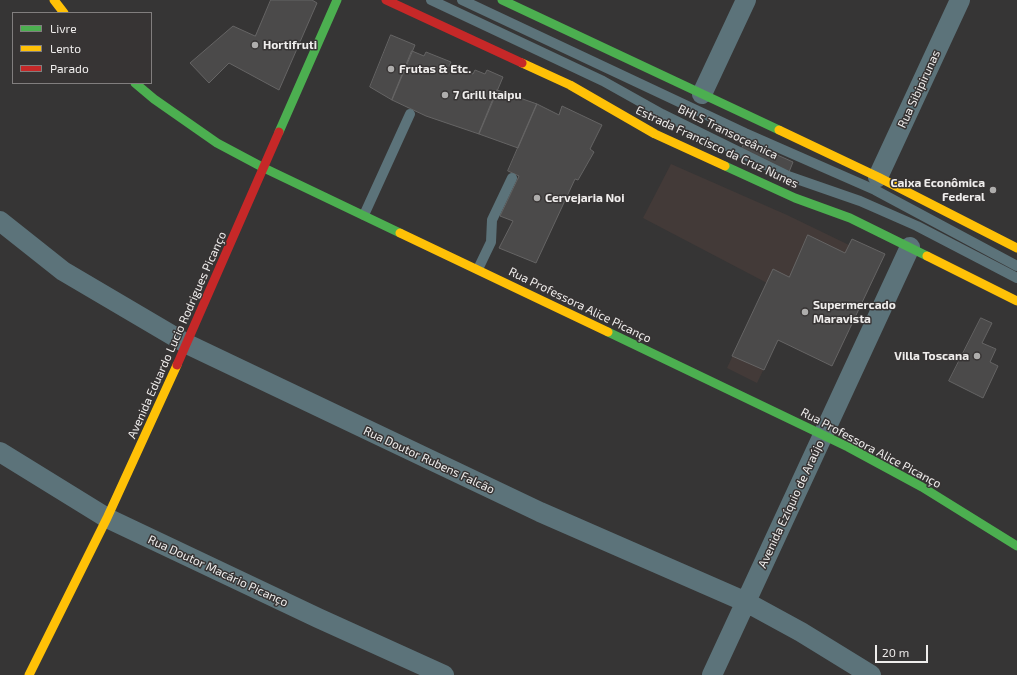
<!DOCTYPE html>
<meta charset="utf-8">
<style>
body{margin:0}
#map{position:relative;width:1017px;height:675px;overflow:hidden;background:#363535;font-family:"Exo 2",sans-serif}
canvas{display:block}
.legend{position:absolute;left:12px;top:12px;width:140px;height:72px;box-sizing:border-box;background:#373434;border:1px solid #817e7e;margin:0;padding:5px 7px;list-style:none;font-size:12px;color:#efedec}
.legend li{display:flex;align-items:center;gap:8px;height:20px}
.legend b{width:20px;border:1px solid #817e7e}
.scale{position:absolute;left:875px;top:645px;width:53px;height:18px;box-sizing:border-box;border:2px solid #efedec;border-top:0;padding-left:5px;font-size:12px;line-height:14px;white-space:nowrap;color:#efedec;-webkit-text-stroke:3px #373434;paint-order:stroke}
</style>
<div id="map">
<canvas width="1017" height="675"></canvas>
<ul class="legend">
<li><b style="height:5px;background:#4caf50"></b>Livre</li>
<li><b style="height:5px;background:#ffc107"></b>Lento</li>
<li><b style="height:5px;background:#c62828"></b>Parado</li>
</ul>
<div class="scale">20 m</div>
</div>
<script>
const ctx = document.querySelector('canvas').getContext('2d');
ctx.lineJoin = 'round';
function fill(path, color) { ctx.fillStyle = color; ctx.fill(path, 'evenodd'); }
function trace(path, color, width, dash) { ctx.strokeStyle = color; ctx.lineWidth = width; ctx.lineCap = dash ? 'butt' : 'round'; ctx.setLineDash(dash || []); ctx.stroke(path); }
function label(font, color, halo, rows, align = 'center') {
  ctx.font = font + ' "Exo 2",sans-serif'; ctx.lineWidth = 3; ctx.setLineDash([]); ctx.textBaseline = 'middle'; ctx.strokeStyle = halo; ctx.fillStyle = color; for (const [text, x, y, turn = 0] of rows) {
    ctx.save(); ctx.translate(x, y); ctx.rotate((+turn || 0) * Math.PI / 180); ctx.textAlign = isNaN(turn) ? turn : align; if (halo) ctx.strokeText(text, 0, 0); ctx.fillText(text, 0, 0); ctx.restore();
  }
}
const built = new Path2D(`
 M671 164 787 215 849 245 852 239 885 254 832 366 778 340 757 383 727 368 767 283 643 218Z`);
const building = new Path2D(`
 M271 0H312L317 3 279 90 229 63 209 83 190 63 233 26 255 36Z
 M391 35 415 45 392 100 370 87Z
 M412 51 424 56 426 52 451 62 449 66 473 74 475 70 485 74 487 70 503 77 479 134 426 116 392 100Z
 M497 90 537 104 518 148 479 134Z
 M537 104 559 115 562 106 602 125 590 149 594 152 578 180 575 179 536 263 499 248 513 221 500 216 519 176 508 171Z
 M746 141 793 162 789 172 741 150Z
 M808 235 845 253 852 239 885 254 832 366 778 340 764 370 732 356 773 269 789 277Z
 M981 318 992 323 982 343 996 349 990 362 998 366 983 398 949 381Z`);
const lane = new Path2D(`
 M431 0 603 81 662 114 788 176 860 201 917 226 1017 278
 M462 0 745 133 875 190 1017 266
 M364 215 410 114
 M478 269 491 242 492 220 512 178`);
const street = new Path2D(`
 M702 94 746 0
 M878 177 960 0
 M0 221 63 271 187 344 540 512 746 602 801 632 871 675
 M0 452 107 518 318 618 444 675
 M712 675 910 247`);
const fast = new Path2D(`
 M502 0 779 130
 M135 83 154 99 217 143 264 168 400 233
 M279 132 337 0
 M725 166 795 198 850 218 927 256
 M608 332 848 447 922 487 1017 546`);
const slow = new Path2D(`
 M54 0 64 13
 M522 63 570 85 655 134 725 166
 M779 130 878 177 1017 248
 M400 233 608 332
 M927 256 1017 301
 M29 675 107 518 177 365`);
const jam = new Path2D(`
 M386 0 522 63
 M177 365 279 132`);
const markers = [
 [255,45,4,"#aeadac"],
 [391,69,4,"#aeadac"],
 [445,95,4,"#aeadac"],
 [993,190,4,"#aeadac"],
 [537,198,4,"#aeadac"],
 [805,312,4,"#aeadac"],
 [977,356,4,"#aeadac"]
];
const poiNames = [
 ["Hortifruti",263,45],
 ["Frutas & Etc.",399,69],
 ["7 Grill Itaipu",453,95],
 ["Caixa Econômica",985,183,"right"],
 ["Federal",985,197,"right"],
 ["Cervejaria Noi",545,198],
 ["Supermercado",813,305],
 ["Maravista",813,319],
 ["Villa Toscana",969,356,"right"]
];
const streetNames = [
 ["Rua Sibipirunas",919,89,-65],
 ["BHLS Transoceânica",728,132,26],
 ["Estrada Francisco da Cruz Nunes",717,147,25],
 ["Rua Professora Alice Picanço",580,305,26],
 ["Avenida Eduardo Lucio Rodrigues Picanço",177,335,-66],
 ["Rua Professora Alice Picanço",871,448,28],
 ["Rua Doutor Rubens Falcão",429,460,25],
 ["Avenida Ezíquio de Araújo",791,504,-65],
 ["Rua Doutor Macário Picanço",218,571,25]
];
fill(built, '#433a38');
fill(building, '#4b4a4a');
trace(building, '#656464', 1);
trace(lane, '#5c737a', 10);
trace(street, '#5c737a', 20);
trace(fast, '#4caf50', 9);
trace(slow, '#ffc107', 9);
trace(jam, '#c62828', 9);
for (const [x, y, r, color] of markers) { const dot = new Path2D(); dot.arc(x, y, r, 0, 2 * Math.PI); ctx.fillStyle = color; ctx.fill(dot); trace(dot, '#373434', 1.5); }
label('bold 12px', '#efedec', '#373434', poiNames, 'left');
label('12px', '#efedec', '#373434', streetNames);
</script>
